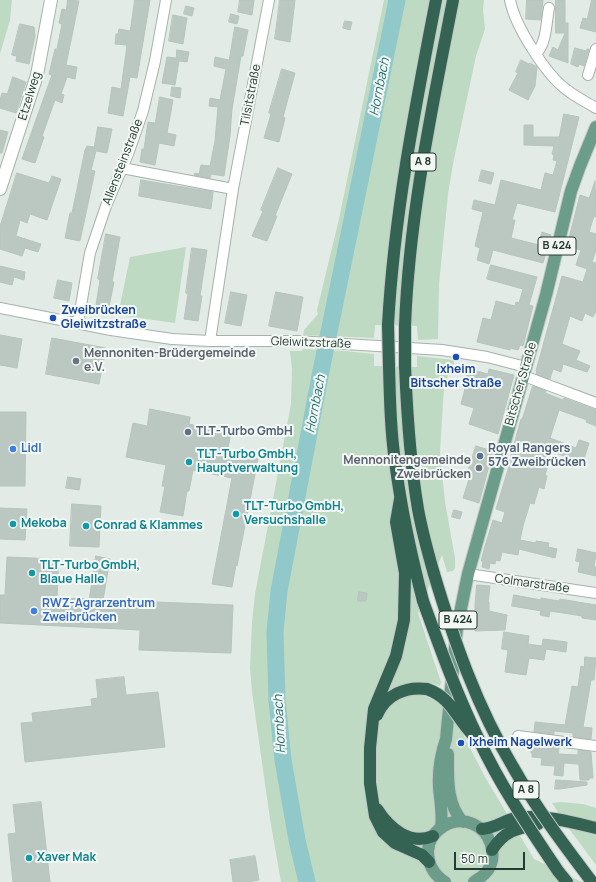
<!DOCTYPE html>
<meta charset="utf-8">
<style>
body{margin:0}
#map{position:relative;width:596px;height:882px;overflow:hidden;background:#e3ebe6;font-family:Manrope,sans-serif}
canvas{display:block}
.scale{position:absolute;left:454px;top:852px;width:71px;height:18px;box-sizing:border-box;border:2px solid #253a32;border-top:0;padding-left:5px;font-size:12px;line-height:14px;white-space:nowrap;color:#253a32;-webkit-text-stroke:3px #f3f8f5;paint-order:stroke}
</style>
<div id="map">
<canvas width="596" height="882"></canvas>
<div class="scale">50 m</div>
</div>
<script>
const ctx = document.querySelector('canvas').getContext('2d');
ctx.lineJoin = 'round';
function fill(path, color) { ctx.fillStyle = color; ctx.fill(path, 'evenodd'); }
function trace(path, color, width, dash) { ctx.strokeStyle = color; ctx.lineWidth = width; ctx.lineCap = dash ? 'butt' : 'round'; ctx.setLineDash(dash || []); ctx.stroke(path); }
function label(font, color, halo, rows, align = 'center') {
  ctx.font = font + ' Manrope,sans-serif'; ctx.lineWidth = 4; ctx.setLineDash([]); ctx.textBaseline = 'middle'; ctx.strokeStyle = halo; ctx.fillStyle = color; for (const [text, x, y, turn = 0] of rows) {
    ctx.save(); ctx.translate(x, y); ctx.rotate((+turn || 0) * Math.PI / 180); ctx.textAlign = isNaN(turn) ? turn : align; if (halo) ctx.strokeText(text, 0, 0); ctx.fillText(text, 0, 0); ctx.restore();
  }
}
const green = new Path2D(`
 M0 0H12L10 20 0 54Z
 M384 0H484L483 10 485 29 476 56 453 164 448 194 439 284 438 339 418 340 417 326 375 325 374 338 303 335 304 330 318 314 317 310 339 219Z
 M186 247 175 323 118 315 130 257Z
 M303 349 345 351 374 354V366L417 367V356L454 360V368L448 375 444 387 440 452 445 502 455 558V568L453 571 447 572 442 555 418 613 441 682 440 686 428 682 425 696 437 701 449 711 456 721 485 777 534 859 582 882H281L270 819 252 692 250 668 252 622 255 594 291 404 292 369 290 351H302Z
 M561 802 583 804 596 808V865L567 826 552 803Z`);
const river = new Path2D(`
 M307 882 297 840 283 760 277 700 275 632 279 591 320 376 397 0`);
const building = new Path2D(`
 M68 0 79 1 66 65 77 67 75 79 67 77 61 94 64 95 62 103 55 100 42 136 44 137 35 163 22 159 52 75 49 74 55 49H57L62 24 59 23 62 9 66 10Z
 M135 0H150L137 78 130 77 123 116 108 113 112 87 121 89 127 45 115 44 116 34H118L119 29 130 31Z
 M240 0H254L252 15 238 12Z
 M280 0H295L290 42 275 39Z
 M527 0H543L541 20 526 19Z
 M556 0H565V23H568V63L549 56 553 47 558 50 565 33H556Z
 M592 0H596V32L580 28 583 18 587 19Z
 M186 6 194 8 192 16 184 14Z
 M231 14 239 16 237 24 229 22Z
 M173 15 187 18 183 44 169 41Z
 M345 21 352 22 350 30 343 28Z
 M20 24 34 27 35 36 29 64 16 61 17 56 12 55Z
 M235 27 248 30 243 56H241L232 109 230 136 224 176 211 174 210 178 194 175 195 173 199 174 201 165 210 166 215 141 218 107 209 106 210 98 220 100 226 69 214 66 215 57 229 60Z
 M575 48 586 51 587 49H589L584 66 579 64 578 67 571 64Z
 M177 50 189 52 187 62 179 61 175 85 162 83 167 57 176 58Z
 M521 60 529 64 530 63 537 67 535 86 528 100 509 90 518 73 516 72Z
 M282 69 295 73 283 117 285 118 279 142 264 138 271 114 269 113Z
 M13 77 26 82 16 113 0 108V100L2 93 7 94Z
 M172 87 181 88 180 98 171 96Z
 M160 97 173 100 167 133 176 135 174 146 159 143 155 165 140 162 142 149H144L148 122 155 123Z
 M564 114 579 117 555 212 517 203 512 220H515L511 238 539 245 542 232 551 235 543 263 493 250 489 264 477 260 480 248 475 246 483 212 472 209 474 200 495 205 501 180 541 190 545 173 553 175 557 161 553 160 554 155 552 154 554 146 524 145V125H533V137H559Z
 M98 127 112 129 107 153 96 151 91 170 95 171 80 241 65 238 70 213H72L85 150 87 146 94 147Z
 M0 130 8 132 2 153H0Z
 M278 168 292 174 275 216H277L267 241 252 236 263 211 261 210Z
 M482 170 494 173 491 184 479 181Z
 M17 173 49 183 52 176 61 179 47 220 30 214 27 223 20 220 16 236 41 244 38 252 25 248 22 256 0 249V227Z
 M141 180 213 192 211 209 139 196Z
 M595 181 596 217 594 216 589 232 596 234V250L592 262 596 263V311L593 317 585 313 582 321 570 316 562 344 580 351 576 360 590 366 587 372 563 364 561 372 553 369 550 379 536 374 537 371H536L562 276 583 282 587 269 576 265 581 250 567 246 580 195 589 198Z
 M106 234 120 237 112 282H114L109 307 96 305 100 280 98 279Z
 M192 248 207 250 200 296H202L198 321 184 319 188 294 186 293Z
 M491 265 537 277 529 305 533 306 523 346 520 345 518 350 510 348V350L477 342 483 318 491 320 496 301 515 306 516 302 519 303 523 289 487 279Z
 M0 266 25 272 24 280 14 277 12 285 0 282Z
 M58 280 72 283 69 301 54 298Z
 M231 292 247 295 241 326 225 323Z
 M276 292 303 297 297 331 269 326Z
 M0 335 22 339 17 368 0 365Z
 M52 338 106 348 99 384 46 374Z
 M469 369 488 374 489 369 514 375 498 434 469 424 474 408 461 404 467 381H465Z
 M533 386 546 391 545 393 563 400 564 398 596 410V426L586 422 587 420 559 410 550 438 576 448 579 440 589 443 583 462 552 452 545 475 547 476 544 489 539 487 534 504 530 503 523 526 520 540 536 543V541L549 543 548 547 557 549 555 558 519 549 518 555 502 552 500 561 496 560 495 564 490 563 489 569 482 567 483 561H481L485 546 493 520 502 523 505 512 496 509 509 466H508L521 419H522Z
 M150 409 190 417 189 424 231 433 227 453 258 459 237 566 236 565 232 587 212 584 232 478 193 470 189 491H187L183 516 160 512 165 486H162L166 465 126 457 133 423 147 426Z
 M0 412H26L25 486H0Z
 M476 446 493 451 479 503 463 498 470 476H467Z
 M68 477 81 479 79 490 66 488Z
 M72 504 101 506 99 547 70 546Z
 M0 508 27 509 25 540 0 539Z
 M454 510 462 512 460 519 452 517Z
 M578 549 596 553 594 567H596V576L578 572 580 562 576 561Z
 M96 556 110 559 103 600 233 605 231 653 139 650 140 630 0 623V595H5L7 557 59 559 57 598 89 599Z
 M477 585 490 586 488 603 489 602V611L507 615 505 630 475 631V605Z
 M359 592 367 593 366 601H358Z
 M514 595 541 600V598L559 601 560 599 596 605V620L582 618V616L550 611 549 617 540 615 541 611 512 606Z
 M504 632 529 636 528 644 542 646 543 639 567 642 566 652 546 649 544 660 529 658 526 675 505 672 508 650 502 649Z
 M585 657 596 658 594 680H591L583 727 592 728 591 739 573 737V733L554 731V734L534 732 535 722 565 725 572 686 578 687 581 666 584 667Z
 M124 677 126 695 158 692 165 747 25 762 21 723 33 722 32 713 92 706 91 699 98 698 96 680Z
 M533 744 559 748 558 754 578 755V750L591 752 593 778H589V780H580L579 765 578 764 564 763 563 776 554 775 555 766 541 765 542 758 532 757V753H531V746Z
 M556 780 587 782V785L560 789H555Z
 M41 802 50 882H13L8 834 16 833 13 805Z
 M255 856 259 880 248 882H233L230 860Z`);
const street = new Path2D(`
 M510 0C515 26 546 75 567 90 576 97 586 102 596 108
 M536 54C547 42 546 23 549 8
 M588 75 596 49
 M122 168 233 189
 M0 308 111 330 172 339 210 341H297L442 350 487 357 526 367
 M78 323 90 253 106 206 128 154 143 111 155 61 166 0
 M210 341 233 189 269 0
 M524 376 596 403
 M468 574 596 593
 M518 736 596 746`);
const secondary = new Path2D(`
 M0 189 37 75 51 0`);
const primary = new Path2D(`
 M448 754C448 777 446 804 463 822
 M441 828C443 814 440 801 439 787 438 771 441 754 446 739L457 628 468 574 546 295 571 191 580 166 596 127
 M445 882C434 875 428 865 428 851 429 830 453 815 473 824 490 831 498 854 488 870 484 876 479 878 474 882`);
const highway = new Path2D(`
 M388 325C394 215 415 108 436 0
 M405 326C409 216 432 108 453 0
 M389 366C390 398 390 429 395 461 401 508 411 555 423 601
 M405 366C407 414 410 462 418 509 422 531 428 553 434 574
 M400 499 396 522 405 573 404 620 396 656 374 709 370 748V783L375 816 383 832 395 843 422 855 429 862
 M377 715C385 695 406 686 427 689
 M377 809C389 828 410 846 433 836
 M482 829C497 828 503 820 517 818 542 814 572 822 596 828
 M492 850C504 831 517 828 538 824
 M558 871 567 882`);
const highwayBridge = new Path2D(`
 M388 325 389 366
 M405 326V366
 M434 574C454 641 477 707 513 767 536 808 564 845 592 882
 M423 601C440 648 457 695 479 740 501 787 530 829 558 871
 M427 689C452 698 456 718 473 735`);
const markers = [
 [53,318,4,"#1a4fb4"],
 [456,357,4,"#1a4fb4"],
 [76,361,4,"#6b7280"],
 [188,432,4,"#5c6f8a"],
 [13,449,4,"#3f7fe0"],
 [480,456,4,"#5c6f8a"],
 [189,462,4,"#0f9aa8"],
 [479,468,4,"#6b7280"],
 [236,514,4,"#0f9aa8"],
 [13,524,4,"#0f9aa8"],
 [86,526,4,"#0f9aa8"],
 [32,573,4,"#0f9aa8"],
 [34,611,4,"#3f7fe0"],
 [461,743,4,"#1a4fb4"],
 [29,858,4,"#0f9aa8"]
];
const shields = [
 [423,162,26],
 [557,246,38],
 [458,620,38],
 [526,790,26]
];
const shieldNames = [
 ["A 8",423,162],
 ["B 424",557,246],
 ["B 424",458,620],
 ["A 8",526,790]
];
const streetNames = [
 ["Tilsitstraße",251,95,-79],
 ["Etzelweg",30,96,-73],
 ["Allensteinstraße",123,162,-69],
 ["Gleiwitzstraße",311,343,2],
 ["Bitscher Straße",521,384,-74],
 ["Colmarstraße",532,584,8]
];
const transitNames = [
 ["Zweibrücken",61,311],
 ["Gleiwitzstraße",61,325],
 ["Ixheim",456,370,"center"],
 ["Bitscher Straße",456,384,"center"],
 ["Ixheim Nagelwerk",469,743]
];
const worshipNames = [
 ["Mennoniten-Brüdergemeinde",84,354],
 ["e.V.",84,368],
 ["Mennonitengemeinde",471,461,"right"],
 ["Zweibrücken",471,475,"right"]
];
const serviceNames = [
 ["TLT-Turbo GmbH",196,432],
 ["Royal Rangers",488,449],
 ["576 Zweibrücken",488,463]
];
const shopNames = [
 ["Lidl",21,449],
 ["RWZ-Agrarzentrum",42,604],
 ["Zweibrücken",42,618]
];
const cultureNames = [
 ["TLT-Turbo GmbH,",197,455],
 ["Hauptverwaltung",197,469],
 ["TLT-Turbo GmbH,",244,507],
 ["Versuchshalle",244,521],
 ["Mekoba",21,524],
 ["Conrad & Klammes",94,526],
 ["TLT-Turbo GmbH,",40,566],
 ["Blaue Halle",40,580],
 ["Xaver Mak",37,858]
];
const waterNames = [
 ["Hornbach",380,87,-79],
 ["Hornbach",316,404,-79],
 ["Hornbach",280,724,-93]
];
fill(green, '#bedac2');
trace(river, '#91c8ca', 17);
fill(building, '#bbc8c2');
trace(building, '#b6c4bd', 1);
trace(street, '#a6b2ac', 12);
trace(secondary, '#a3b6ad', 14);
trace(primary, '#c2c8c6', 14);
trace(highway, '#c2c8c6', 14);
trace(street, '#fff', 10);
trace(secondary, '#fff', 12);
trace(primary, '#6c9c8a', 12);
trace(highway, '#346354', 12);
trace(highwayBridge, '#c2c8c6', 14, []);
trace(highwayBridge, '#346354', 12);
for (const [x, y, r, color] of markers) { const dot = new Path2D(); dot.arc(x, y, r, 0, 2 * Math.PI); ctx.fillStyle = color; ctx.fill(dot); trace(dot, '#f3f8f5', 1.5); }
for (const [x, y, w] of shields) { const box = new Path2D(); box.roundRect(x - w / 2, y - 9, w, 18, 3); ctx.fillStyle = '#f3f8f5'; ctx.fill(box); trace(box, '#253a32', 1); }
label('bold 11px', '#253a32', null, shieldNames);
label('12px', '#253a32', '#f3f8f5', streetNames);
label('bold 12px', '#164399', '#f3f8f5', transitNames, 'left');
label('bold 12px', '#5b616d', '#f3f8f5', worshipNames, 'left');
label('bold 12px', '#4e5e75', '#f3f8f5', serviceNames, 'left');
label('bold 12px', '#366cbe', '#f3f8f5', shopNames, 'left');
label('bold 12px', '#0d838f', '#f3f8f5', cultureNames, 'left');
label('italic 13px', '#256c70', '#f3f8f5', waterNames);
</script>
